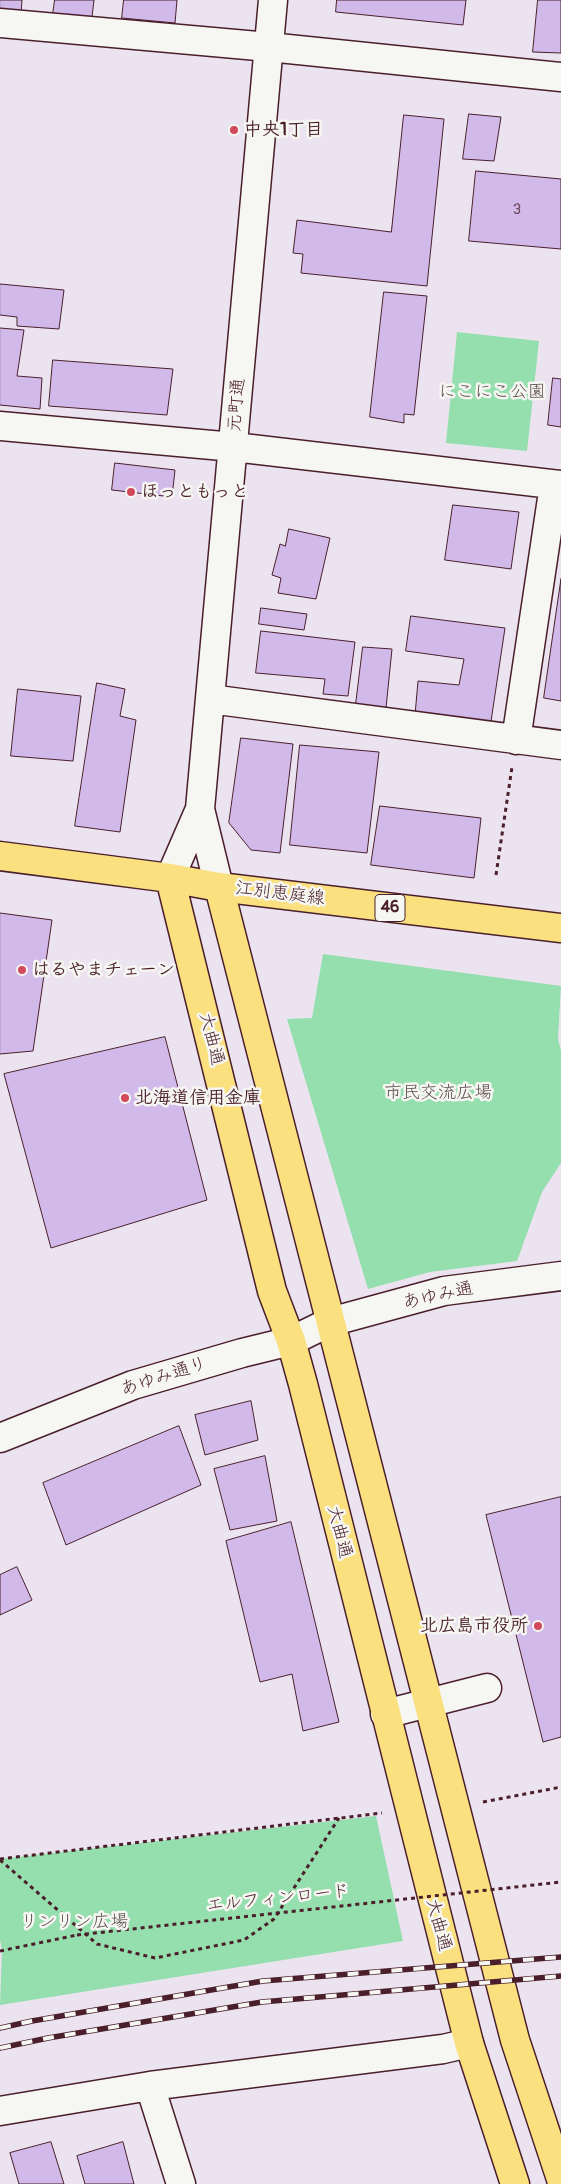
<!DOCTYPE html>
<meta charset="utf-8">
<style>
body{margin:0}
canvas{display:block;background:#ebe4f0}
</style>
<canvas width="561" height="2184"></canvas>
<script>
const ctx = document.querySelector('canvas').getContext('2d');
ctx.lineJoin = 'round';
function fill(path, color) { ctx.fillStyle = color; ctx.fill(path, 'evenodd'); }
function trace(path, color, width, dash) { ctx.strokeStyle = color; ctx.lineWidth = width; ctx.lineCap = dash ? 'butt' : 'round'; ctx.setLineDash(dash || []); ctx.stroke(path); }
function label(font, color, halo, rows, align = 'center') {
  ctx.font = font + ' Pangolin,"Klee One",sans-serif'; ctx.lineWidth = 5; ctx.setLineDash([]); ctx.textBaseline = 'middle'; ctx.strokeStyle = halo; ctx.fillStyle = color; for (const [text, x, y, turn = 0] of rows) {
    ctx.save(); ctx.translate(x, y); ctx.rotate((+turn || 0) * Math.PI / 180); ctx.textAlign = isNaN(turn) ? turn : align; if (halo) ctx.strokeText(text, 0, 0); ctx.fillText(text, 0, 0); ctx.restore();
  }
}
const green = new Path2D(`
 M457 332 539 341 527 451 446 443Z
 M323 954 561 986 558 1039 561 1051V1163L542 1192 517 1261 430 1272 368 1289 287 1019 312 1018Z
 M376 1816 403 1941 0 2005 2 1950 0 1940V1859Z`);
const building = new Path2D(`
 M0 0H22L21 14 0 11Z
 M55 0H94L92 17 53 14Z
 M124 0H177L175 23 122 18Z
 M337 0H466L463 25 336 12Z
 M538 0H561V53L533 52Z
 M469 114 501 117 494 161 463 159Z
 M404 115 444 119 427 286 301 273 303 254 293 253 297 220 391 232Z
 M476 171 561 179V249L469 241Z
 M0 284 64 290 59 329 17 326V317L0 315Z
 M384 292 427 296 414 415 404 414V423L370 417Z
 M0 328 24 330 17 376 42 378 40 409 0 405Z
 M53 360 173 369 167 415 49 406Z
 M553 378 561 379V427L548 425Z
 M115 463 175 470 172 497 112 490Z
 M453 505 519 512 511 569 445 560Z
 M289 529 330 538 316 599 278 593 281 578 272 575 280 544 285 546Z
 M561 579V701L544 698Z
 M261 608 307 614 304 630 259 624Z
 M411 616 505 628 490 728 415 715 418 681 459 685 464 659 406 651Z
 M261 631 355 642 348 696 323 694 325 679 256 673Z
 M363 647 392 649 386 708 356 704Z
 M97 683 125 689 120 716 136 720 120 832 75 826Z
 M18 689 81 696 73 761 11 756Z
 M241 738 293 744 280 853 251 850 229 823Z
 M300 745 379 752 367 853 290 845Z
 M380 806 481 818 474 878 371 865Z
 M0 913 52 920 33 1051 0 1054Z
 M165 1037 207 1200 51 1248 4 1074Z
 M251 1401 258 1440 205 1455 195 1415Z
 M179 1426 201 1485 66 1545 43 1483Z
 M265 1456 277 1521 230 1530 214 1469Z
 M561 1497V1737L543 1742 486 1515Z
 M291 1522 339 1722 303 1731 292 1674 260 1682 226 1541Z
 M17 1567 32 1600 0 1615V1575Z
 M51 2142 64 2184H19L10 2153Z
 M123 2142 134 2184H85L77 2156Z`);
const path = new Path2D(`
 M496 875 512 767
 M483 1802 561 1787
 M0 1859 382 1813
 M0 1860 97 1944 155 1958 244 1940 274 1919 339 1818
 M0 1951 77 1935`);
const minor = new Path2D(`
 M0 23 269 47 561 77
 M0 426 234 447 561 485
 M210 699 561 745
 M516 740 554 485
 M200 809 219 887
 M170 878 200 809 273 0
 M0 1438 133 1385 242 1353 291 1341 330 1322 444 1291 561 1276
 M385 1714 487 1688
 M150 2086 181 2184
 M0 2111 150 2086 443 2049 469 2043`);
const major = new Path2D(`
 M0 856 170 878 219 887 561 928
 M170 878 272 1291 291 1341 303 1384 469 2043 515 2184
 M219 887 515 2040 561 2179`);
const rail = new Path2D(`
 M0 2028 32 2021 263 1981 561 1957
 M0 2048 48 2038 262 2002 561 1976`);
const pathBridge = new Path2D(`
 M77 1935 561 1882`);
const markers = [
 [234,130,5,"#d1495b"],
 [131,492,5,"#d1495b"],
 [22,970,5,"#d1495b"],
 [125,1098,5,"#d1495b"],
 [538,1626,5,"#d1495b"]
];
const numberNames = [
 ["3",517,210]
];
const shields = [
 [390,908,30]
];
const shieldNames = [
 ["46",390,908]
];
const poiNames = [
 ["中央1丁目",244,130],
 ["ほっともっと",141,492],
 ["はるやまチェーン",32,970],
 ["北海道信用金庫",135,1098],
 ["北広島市役所",528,1626,"right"]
];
const parkNames = [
 ["にこにこ公園",492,392],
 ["市民交流広場",438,1093],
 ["リンリン広場",74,1922]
];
const streetNames = [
 ["元町通",237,405,-85],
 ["江別恵庭線",280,894,7],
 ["大曲通",211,1039,76],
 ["あゆみ通",438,1296,-12],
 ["あゆみ通り",164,1377,-18],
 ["大曲通",339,1532,76],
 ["エルフィンロード",278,1899,-6],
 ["大曲通",438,1925,75]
];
fill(green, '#95dead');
fill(building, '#d1baea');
trace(building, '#4a1f2b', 1);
trace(minor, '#4a1f2b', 31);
trace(major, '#4a1f2b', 31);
trace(path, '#4a1f2b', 3, [4, 4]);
trace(minor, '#f6f6f2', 28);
trace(major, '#fbe080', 28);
trace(rail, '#4a1f2b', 5.5);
trace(rail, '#f6f6f2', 4, [11]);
trace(pathBridge, '#4a1f2b', 3, [4, 4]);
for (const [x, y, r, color] of markers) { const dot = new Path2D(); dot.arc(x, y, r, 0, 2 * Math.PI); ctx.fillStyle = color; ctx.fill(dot); trace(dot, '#f6f6f2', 2); }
label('15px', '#6c465b', null, numberNames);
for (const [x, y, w] of shields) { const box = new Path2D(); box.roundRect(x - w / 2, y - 13.5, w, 27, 4); ctx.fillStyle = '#f6f6f2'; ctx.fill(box); trace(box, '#4a1f2b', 1); }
label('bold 16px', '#4a1f2b', null, shieldNames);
label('bold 18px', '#4a1f2b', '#f6f6f2', poiNames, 'left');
label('18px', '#5d4f4c', '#f6f6f2', parkNames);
label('18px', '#4a1f2b', '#f6f6f2', streetNames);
</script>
